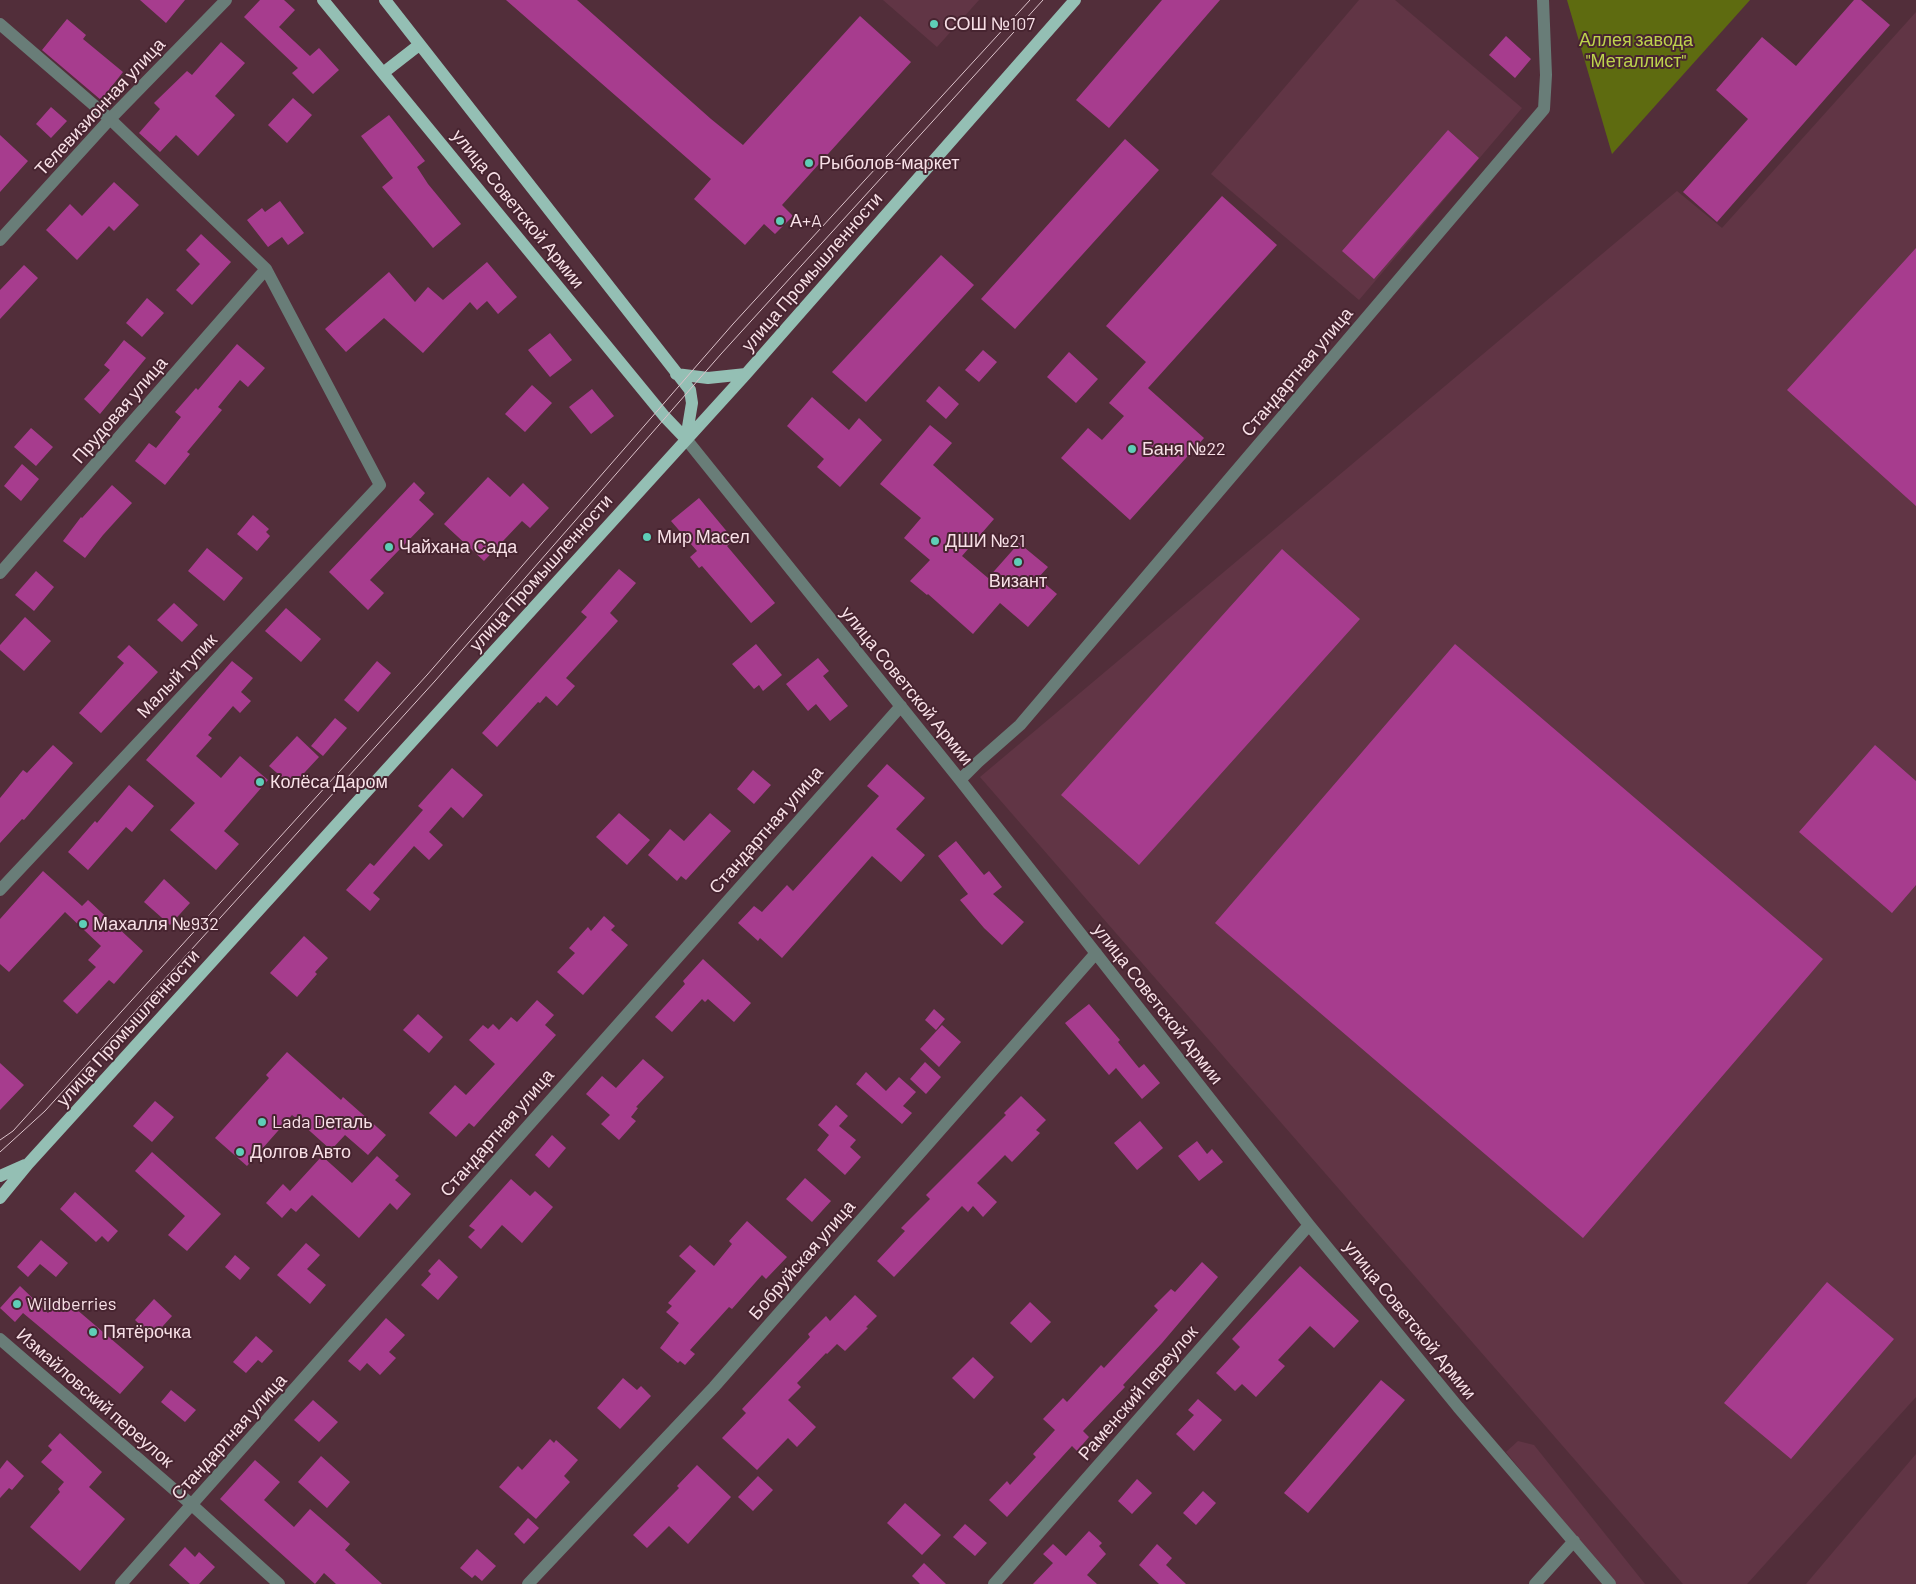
<!DOCTYPE html>
<meta charset="utf-8">
<style>
body{margin:0}
canvas{display:block;background:#522e3a}
</style>
<canvas width="1916" height="1584"></canvas>
<script>
const ctx = document.querySelector('canvas').getContext('2d');
ctx.lineJoin = 'round';
function fill(path, color) { ctx.fillStyle = color; ctx.fill(path, 'evenodd'); }
function trace(path, color, width, dash) { ctx.strokeStyle = color; ctx.lineWidth = width; ctx.lineCap = dash ? 'butt' : 'round'; ctx.setLineDash(dash || []); ctx.stroke(path); }
function label(font, color, halo, rows, align = 'center') {
  ctx.font = font + ' Barlow,sans-serif'; ctx.lineWidth = 4; ctx.setLineDash([]); ctx.textBaseline = 'middle'; ctx.strokeStyle = halo; ctx.fillStyle = color; for (const [text, x, y, turn = 0] of rows) {
    ctx.save(); ctx.translate(x, y); ctx.rotate((+turn || 0) * Math.PI / 180); ctx.textAlign = isNaN(turn) ? turn : align; if (halo) ctx.strokeText(text, 0, 0); ctx.fillText(text, 0, 0); ctx.restore();
  }
}
const built = new Path2D(`
 M883 0H979L937 47Z
 M1359 0H1395L1522 108 1359 300 1211 174Z
 M1916 12V1397L1747 1584H1683L980 777 1677 191 1722 228Z
 M1518 1441 1534 1445 1645 1584H1613L1506 1452Z
 M1916 1454V1584H1806Z`);
const green = new Path2D(`
 M1567 0H1750L1612 154Z`);
const building = new Path2D(`
 M140 0H185L166 23Z
 M260 0H284L295 10 279 27 310 56 319 48 339 70 313 94 292 73 298 68 244 17Z
 M506 0H577L711 119 743 145 860 16 911 62 782 205 793 216 775 234 764 224 745 245 694 199 711 179Z
 M1162 0H1220L1109 128 1076 100Z
 M1854 0H1861L1890 25 1717 222 1683 192 1748 119 1716 90 1762 37 1796 66Z
 M67 19 86 35 83 39 123 72 101 100 42 50Z
 M1506 36 1531 59 1515 78 1489 55Z
 M221 42 245 63 215 96 235 115 198 156 176 135 160 152 139 133 160 109 154 103 187 71 192 75Z
 M293 98 312 115 287 143 268 125Z
 M51 107 67 121 51 138 36 124Z
 M389 115 425 161 417 167 428 184 461 224 433 248 382 187 393 178 361 136Z
 M1448 130 1479 158 1374 279 1342 251Z
 M0 135 28 161 0 192Z
 M1125 139 1159 170 1015 329 981 299Z
 M114 182 139 205 114 231 109 226 77 260 46 230 70 204 82 216Z
 M1222 196 1277 245 1148 388 1204 438 1130 520 1061 458 1088 428 1102 440 1124 416 1109 403 1146 362 1106 326Z
 M280 201 304 233 288 245 282 237 268 247 247 220 262 208 265 212Z
 M201 234 231 262 192 305 176 290 200 264 186 250Z
 M1916 248V506L1787 390Z
 M941 255 974 285 866 402 832 372Z
 M487 262 517 297 498 314 487 301 477 310 470 302 423 353 384 318 346 352 325 329 389 272 415 302 428 287 443 300Z
 M24 265 38 278 0 319V290Z
 M147 298 164 313 142 337 126 323Z
 M550 333 572 360 550 377 528 350Z
 M124 340 146 358 100 414 84 399 110 370 104 365Z
 M237 344 265 368 248 387 240 380 218 407 222 410 187 452 190 454 165 485 135 461 149 443 156 448 181 417 175 412 196 388 198 390Z
 M983 350 997 362 979 382 965 370Z
 M1069 352 1098 379 1076 403 1047 377Z
 M532 385 552 403 525 432 505 414Z
 M939 386 959 404 946 419 926 401Z
 M592 389 614 416 591 434 569 407Z
 M812 397 849 430 859 418 882 440 840 487 817 467 824 459 787 426Z
 M930 425 952 443 933 465 994 519 962 556 988 578 1019 543 1048 567 1038 578 1057 594 1028 627 1000 603 973 634 928 594 927 595 910 581 930 560 904 538 921 518 880 484Z
 M31 428 53 447 36 466 14 447Z
 M22 464 39 479 21 501 4 486Z
 M488 477 510 497 523 483 549 508 530 528 522 521 484 561 444 524Z
 M414 482 425 493 419 500 434 514 370 580 384 593 368 610 329 572Z
 M112 485 132 503 103 535 85 558 63 541 81 517 82 518Z
 M699 498 734 540 727 546 775 603 751 623 702 566 699 568 690 557 697 551 671 521Z
 M253 515 269 529 266 532 270 536 257 551 237 534Z
 M207 548 243 578 224 601 188 571Z
 M1282 549 1360 619 1139 865 1061 795Z
 M619 569 636 583 610 613 618 621 566 678 575 686 557 706 546 696 540 703 538 702 497 747 482 733 587 617 581 612Z
 M36 571 54 587 34 611 15 595Z
 M174 603 198 625 182 642 157 620Z
 M286 608 321 639 301 662 265 631Z
 M25 617 51 641 24 671 0 650V645Z
 M756 644 782 675 763 691 759 685 754 689 732 664Z
 M1455 644 1823 959 1583 1238 1215 923Z
 M129 645 158 672 101 733 79 713 124 663 117 657Z
 M818 658 829 671 823 676 848 706 830 721 816 704 808 711 786 684Z
 M232 661 253 678 241 692 251 701 240 713 233 706 208 735 212 738 196 756 221 778 240 756 268 780 224 831 239 844 216 870 170 830 195 803 146 760Z
 M377 661 391 673 358 712 344 700Z
 M335 718 347 728 323 756 311 746Z
 M297 736 319 757 292 786 269 766Z
 M53 745 73 763 24 820 22 819 0 843V798L23 770 27 773Z
 M1875 745 1916 781V885L1892 913 1799 832Z
 M887 764 925 798 896 829 925 855 901 882 872 856 782 958 760 938 758 941 738 923 754 906 762 912 787 885 793 891 879 796 867 786Z
 M452 768 483 795 463 818 451 807 429 832 443 845 429 860 414 846 373 893 380 899 370 911 346 890 370 863 374 866 423 810 418 806Z
 M753 770 771 785 754 804 737 789Z
 M129 785 154 806 132 832 126 827 88 870 68 852 95 821 97 823Z
 M619 813 650 840 627 865 596 837Z
 M710 813 731 831 686 880 681 876 677 881 648 855 670 829 684 841Z
 M956 841 984 875 989 871 1002 887 993 894 1024 922 1002 945 984 928 960 900 968 894 938 856Z
 M43 871 82 906 88 900 143 951 114 984 109 980 77 1014 63 1001 96 967 88 960 101 946 65 912 9 972 0 964V919Z
 M164 879 190 903 170 925 144 902Z
 M604 916 615 926 611 930 628 945 583 995 557 972 575 953 569 948 588 927 591 931Z
 M304 936 328 958 315 972 317 974 297 997 270 973Z
 M703 959 751 1003 734 1022 708 999 705 1002 702 999 672 1032 655 1017 685 984 683 981Z
 M537 1000 554 1015 545 1025 556 1035 474 1127 469 1123 456 1137 429 1113 455 1085 466 1095 495 1064 469 1040 483 1025 488 1029 493 1024 499 1030 511 1017 517 1022Z
 M1089 1004 1120 1040 1118 1042 1139 1068 1144 1064 1160 1083 1142 1099 1116 1068 1109 1075 1065 1023Z
 M934 1009 945 1019 936 1030 925 1020Z
 M418 1014 443 1037 429 1053 403 1030Z
 M942 1025 961 1042 939 1067 920 1049Z
 M287 1052 341 1100 343 1097 386 1135 368 1155 345 1135 331 1150 292 1115 247 1166 215 1138 269 1078 266 1075Z
 M643 1059 664 1077 636 1107 638 1108 631 1117 636 1121 619 1140 601 1124 610 1115 586 1094 602 1076 616 1088Z
 M925 1062 941 1077 926 1094 910 1079Z
 M0 1063 24 1085 0 1110Z
 M866 1072 886 1091 899 1077 916 1092 903 1106 912 1113 902 1124 856 1084Z
 M1021 1096 1046 1120 1036 1130 1040 1133 1012 1162 1005 1155 977 1183 997 1202 983 1217 973 1206 968 1212 962 1206 894 1277 877 1261 905 1231 901 1228 930 1199 926 1195 1006 1115 1004 1113Z
 M155 1101 174 1117 152 1142 133 1126Z
 M836 1105 848 1116 839 1126 856 1140 850 1147 861 1157 845 1175 817 1150 829 1135 818 1125Z
 M1140 1121 1163 1148 1137 1170 1114 1143Z
 M552 1135 566 1148 549 1168 535 1155Z
 M1197 1141 1207 1154 1212 1149 1223 1162 1199 1181 1178 1156Z
 M152 1152 221 1214 187 1251 168 1235 185 1216 135 1171Z
 M322 1156 352 1183 377 1156 399 1176 395 1180 411 1194 397 1210 390 1203 359 1238 312 1195 296 1212 291 1208 282 1218 266 1203 283 1184 290 1191Z
 M805 1178 831 1201 812 1222 786 1199Z
 M511 1179 530 1196 535 1191 553 1207 522 1243 502 1225 481 1249 468 1237 475 1230 469 1226Z
 M75 1192 118 1231 108 1242 102 1236 96 1242 60 1209Z
 M747 1221 787 1257 766 1279 762 1275 732 1309 729 1307 690 1350 695 1354 685 1365 680 1361 678 1363 660 1348 679 1323 666 1312 672 1306 668 1303 696 1271 679 1256 690 1245 714 1266 732 1244 729 1241Z
 M41 1240 68 1263 56 1277 40 1264 28 1277 17 1267Z
 M306 1243 320 1255 307 1269 326 1285 310 1304 277 1275Z
 M235 1255 250 1268 240 1280 225 1267Z
 M439 1259 458 1277 438 1300 421 1285 431 1274 428 1271Z
 M1202 1262 1218 1277 1162 1343 1123 1385 1125 1387 1083 1431 1089 1437 1077 1451 1072 1446 1007 1517 989 1500 1007 1481 1010 1485 1036 1457 1033 1454 1055 1430 1043 1419 1063 1398 1067 1402 1101 1365 1104 1368 1158 1310 1154 1306 1171 1289 1175 1292Z
 M1300 1266 1359 1321 1334 1348 1310 1326 1278 1360 1285 1366 1256 1397 1242 1384 1235 1391 1216 1373 1240 1347 1232 1339Z
 M1827 1282 1894 1339 1791 1459 1724 1403Z
 M20 1286 48 1313 62 1297 144 1367 120 1394 23 1313 15 1322 0 1308Z
 M855 1295 877 1316 866 1327 868 1328 845 1351 837 1344 827 1354 826 1353 797 1383 801 1387 788 1400 816 1427 797 1447 788 1438 757 1470 722 1438 746 1413 742 1409 810 1337 808 1334 826 1316 830 1321Z
 M154 1299 172 1316 153 1337 135 1320Z
 M1030 1302 1051 1322 1031 1343 1010 1323Z
 M386 1318 405 1335 389 1352 396 1358 380 1375 367 1363 360 1371 348 1361Z
 M256 1336 273 1351 262 1363 258 1360 246 1373 233 1362Z
 M973 1357 994 1377 974 1399 952 1378Z
 M623 1378 637 1390 641 1386 651 1396 620 1429 597 1408Z
 M1381 1380 1405 1400 1308 1513 1284 1493Z
 M171 1390 196 1410 185 1422 161 1402Z
 M1198 1399 1222 1420 1194 1451 1176 1434 1194 1415 1188 1410Z
 M313 1400 338 1422 319 1442 294 1420Z
 M60 1433 102 1472 89 1487 125 1519 80 1571 30 1527 60 1492 58 1489 64 1482 41 1462 52 1450 48 1446Z
 M550 1439 554 1443 556 1440 578 1460 564 1476 570 1482 536 1519 499 1487 518 1466 522 1470Z
 M321 1456 350 1482 327 1508 298 1482Z
 M7 1460 24 1476 12 1490 9 1488 0 1498V1469Z
 M255 1460 280 1482 264 1500 294 1527 310 1509 350 1544 345 1550 382 1584H336L324 1573 315 1584 220 1499Z
 M697 1465 731 1497 688 1544 669 1526 647 1548 633 1535 679 1488 677 1486Z
 M758 1476 773 1490 753 1511 738 1497Z
 M1137 1479 1152 1493 1132 1514 1118 1501Z
 M1203 1491 1216 1503 1196 1525 1183 1513Z
 M905 1503 941 1535 922 1555 887 1523Z
 M528 1518 539 1528 524 1544 514 1534Z
 M965 1524 987 1543 975 1556 953 1537Z
 M1089 1531 1102 1543 1099 1546 1106 1554 1087 1575 1097 1584H1033L1053 1563 1043 1554 1053 1544 1066 1556Z
 M1157 1544 1172 1558 1166 1565 1186 1584H1159L1139 1565Z
 M185 1547 195 1557 199 1552 215 1567 199 1584H190L169 1565Z
 M477 1549 496 1566 482 1581 475 1575 472 1578 460 1568Z
 M924 1563 946 1584H920L912 1576Z`);
const minor = new Path2D(`
 M0 24 110 119 266 269 380 485 0 890
 M0 240 110 119 226 0
 M686 439 960 780 1309 1225 1458 1407 1610 1584
 M0 573 266 269
 M960 780 978 762 1020 725 1544 109 1546 75 1543 0
 M0 1339 192 1505 279 1584
 M121 1584 901 706
 M528 1584 714 1387 1096 953
 M994 1584 1309 1225
 M1535 1584 1574 1541`);
const major = new Path2D(`
 M323 0 665 417 686 439
 M385 0 690 390 692 403 686 439
 M383 73 419 45
 M676 374 708 378 746 374
 M0 1176 25 1165
 M0 1198 28 1164 746 374 1075 0`);
const tram = new Path2D(`
 M0 1140 13 1131 427 675 733 324 1030 0
 M0 1152 45 1111 435 681 721 354 1043 0`);
const markers = [
 [934,24,5,"#5eceb7"],
 [809,163,5,"#5eceb7"],
 [780,221,5,"#5eceb7"],
 [1132,449,5,"#5eceb7"],
 [647,537,5,"#5eceb7"],
 [935,541,5,"#5eceb7"],
 [389,547,5,"#5eceb7"],
 [1018,562,5,"#5eceb7"],
 [260,782,5,"#5eceb7"],
 [83,924,5,"#5eceb7"],
 [262,1122,5,"#5eceb7"],
 [240,1152,5,"#5eceb7"],
 [17,1304,5,"#5eceb7"],
 [93,1332,5,"#5eceb7"]
];
const poiNames = [
 ["СОШ №107",944,24],
 ["Рыболов-маркет",819,163],
 ["А+A",790,221],
 ["Баня №22",1142,449],
 ["Мир Масел",657,537],
 ["ДШИ №21",945,541],
 ["Чайхана Сада",399,547],
 ["Визант",1018,581,"center"],
 ["Колёса Даром",270,782],
 ["Махалля №932",93,924],
 ["Lada Dеталь",272,1122],
 ["Долгов Авто",250,1152],
 ["Wildberries",27,1304],
 ["Пятёрочка",103,1332]
];
const parkNames = [
 ["Аллея завода",1636,40],
 ["\"Металлист\"",1636,61]
];
const streetNames = [
 ["Телевизионная улица",100,107,-47],
 ["улица Советской Армии",518,209,51],
 ["улица Промышленности",812,272,-49],
 ["Стандартная улица",1297,372,-50],
 ["Прудовая улица",120,410,-49],
 ["улица Промышленности",541,573,-48],
 ["Малый тупик",177,676,-47],
 ["улица Советской Армии",907,686,51],
 ["Стандартная улица",766,830,-49],
 ["улица Советской Армии",1158,1004,52],
 ["улица Промышленности",128,1028,-48],
 ["Стандартная улица",497,1133,-49],
 ["Бобруйская улица",802,1260,-49],
 ["улица Советской Армии",1410,1320,51],
 ["Раменский переулок",1138,1393,-49],
 ["Измайловский переулок",95,1398,41],
 ["Стандартная улица",229,1437,-48]
];
fill(built, '#613545');
fill(green, '#5e6b10');
fill(building, '#a73c8e');
trace(minor, '#697d78', 12);
trace(major, '#94bfb4', 12);
trace(tram, '#dcc2ca', 1);
for (const [x, y, r, color] of markers) { const dot = new Path2D(); dot.arc(x, y, r, 0, 2 * Math.PI); ctx.fillStyle = color; ctx.fill(dot); trace(dot, '#472430', 2); }
label('18px', '#f8e0e7', '#472430', poiNames, 'left');
label('18px', '#bdd34d', '#472430', parkNames);
label('18px', '#f8e0e7', '#472430', streetNames);
</script>
